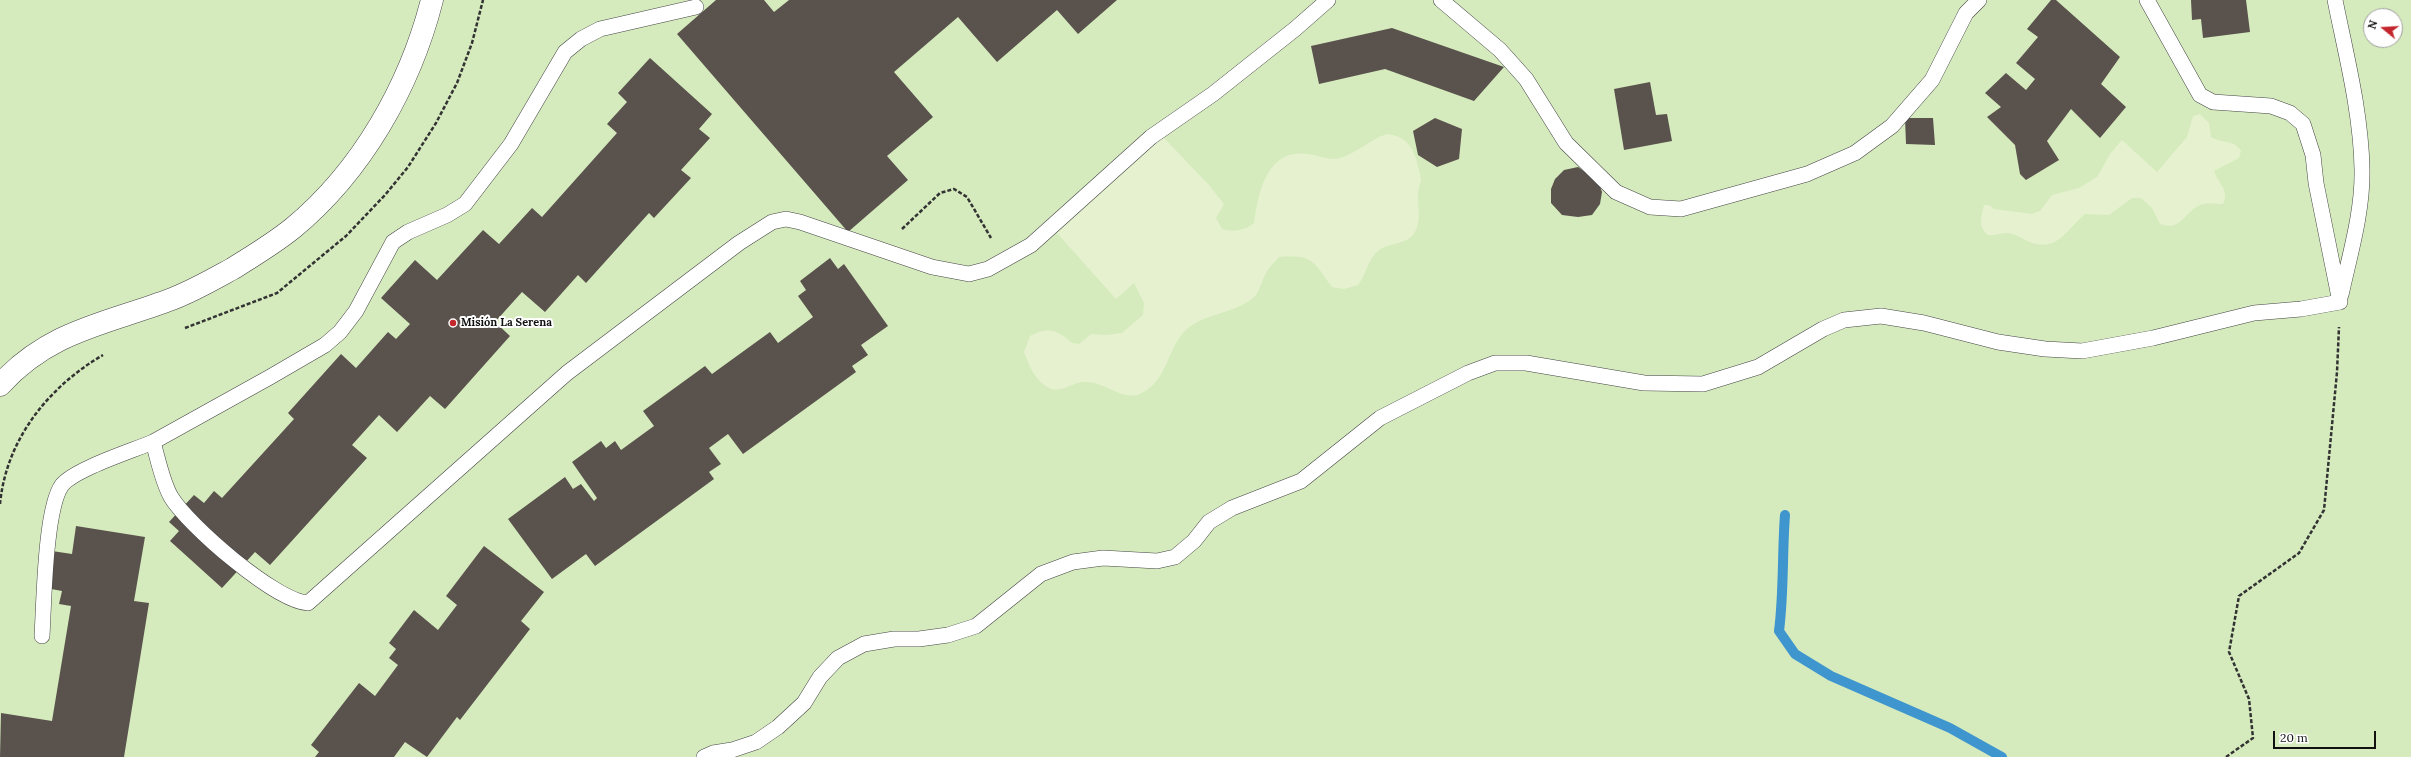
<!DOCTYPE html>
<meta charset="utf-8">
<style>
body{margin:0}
#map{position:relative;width:2411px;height:757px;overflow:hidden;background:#fffdf5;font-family:Lora,serif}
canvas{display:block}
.north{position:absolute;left:2363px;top:8px;width:40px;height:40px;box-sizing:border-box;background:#fff;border:1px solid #a0a0a0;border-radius:50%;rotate:288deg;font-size:11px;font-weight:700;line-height:16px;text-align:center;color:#111}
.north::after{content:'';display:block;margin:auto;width:14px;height:18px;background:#c4262e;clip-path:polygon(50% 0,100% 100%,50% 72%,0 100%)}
.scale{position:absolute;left:2273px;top:731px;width:103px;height:18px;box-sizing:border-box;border:2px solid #111;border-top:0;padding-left:5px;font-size:12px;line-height:14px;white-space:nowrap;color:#111;-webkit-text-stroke:3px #fff;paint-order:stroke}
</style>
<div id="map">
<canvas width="2411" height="757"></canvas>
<div class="north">N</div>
<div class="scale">20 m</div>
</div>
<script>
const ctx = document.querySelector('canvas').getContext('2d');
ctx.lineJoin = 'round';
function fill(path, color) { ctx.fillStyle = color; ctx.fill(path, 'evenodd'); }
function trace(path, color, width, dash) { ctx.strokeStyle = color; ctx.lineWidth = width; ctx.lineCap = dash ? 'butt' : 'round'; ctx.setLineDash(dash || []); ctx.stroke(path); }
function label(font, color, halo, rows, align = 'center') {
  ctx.font = font + ' Lora,serif'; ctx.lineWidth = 4; ctx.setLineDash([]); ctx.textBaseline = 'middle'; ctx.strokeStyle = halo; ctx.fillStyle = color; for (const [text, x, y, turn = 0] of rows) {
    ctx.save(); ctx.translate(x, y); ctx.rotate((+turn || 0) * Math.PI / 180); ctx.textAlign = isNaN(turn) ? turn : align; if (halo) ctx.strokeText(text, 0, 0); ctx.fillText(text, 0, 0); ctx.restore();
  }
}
const green = new Path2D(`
 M0 0H2411V757H0ZM2371 16H2395V40H2371Z`);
const pitch = new Path2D(`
 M2200 114 2209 123 2211 137C2222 144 2234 139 2241 151L2239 158 2214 171C2218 184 2230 189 2223 204 2217 204 2209 203 2203 204 2185 209 2183 232 2160 224L2152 208 2141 198H2132L2109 215 2085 214C2065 231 2058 252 2030 242 2022 239 2015 233 2007 233 2000 233 1995 236 1988 235 1978 227 1981 218 1984 205H1989L1994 209 2032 214 2040 211 2052 195 2079 188 2097 177 2110 154 2122 140 2157 172 2187 137 2193 116Z
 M1387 134C1406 136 1414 148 1418 166 1419 171 1421 176 1421 181 1420 185 1418 189 1418 193 1417 207 1422 218 1415 232 1408 245 1389 242 1378 251 1368 259 1366 275 1358 285L1344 289 1332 287C1312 260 1314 255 1279 257 1275 262 1270 266 1267 271 1262 279 1260 292 1253 298 1234 314 1205 313 1187 329 1167 347 1168 380 1142 393 1123 403 1104 380 1084 382 1071 382 1061 395 1047 387 1034 379 1029 365 1024 352L1030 336C1048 326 1058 330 1072 343L1079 344 1091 334 1107 335 1122 333 1143 315 1144 303 1134 283 1116 299 1057 233 1163 137 1209 185 1224 204 1216 218 1222 229C1234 232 1244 231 1254 223 1258 193 1267 148 1307 154 1320 155 1327 161 1340 158 1357 153 1369 140 1387 134Z`);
const stream = new Path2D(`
 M1785 515C1782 554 1784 592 1779 631L1795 654 1831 676 1950 728 2002 757`);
const building = new Path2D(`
 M716 0H764L774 12 789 0H1117L1078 34 1057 10 997 62 958 17 894 72 933 117 887 156 908 180 848 232 677 34Z
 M2051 0H2056L2120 57 2101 84 2126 107 2100 138 2071 109 2047 141 2059 160 2026 180 2020 174 2015 145 1987 117 2001 107 1985 93 2006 73 2026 90 2035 79 2016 63 2038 37 2027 29Z
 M2191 0H2246L2250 32 2203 38 2201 19 2192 20Z
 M1392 28 1504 67 1474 101 1385 69 1319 84 1311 46Z
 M650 58 712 114 699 129 710 138 681 170 691 178 654 218 649 213 586 283 578 275 545 312 522 292 495 322 510 336 445 409 430 396 397 432 379 415 352 445 367 458 270 565 255 552 222 588 170 541 179 531 169 522 194 495 204 503 214 491 222 498 294 419 288 413 341 354 356 368 388 332 396 339 410 324 381 298 415 260 437 280 483 230 499 244 532 208 542 217 617 133 607 124 627 102 618 93Z
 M1650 82 1656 115 1667 114 1672 141 1624 150 1614 89Z
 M1435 118 1462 129 1459 159 1437 167 1418 155 1413 131Z
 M1905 118H1933L1935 145 1906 144Z
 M1578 167 1598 181 1602 192 1600 204 1592 215 1578 217 1562 215 1551 203V189L1555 179 1564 170Z
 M830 258 838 269 844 264 888 326 861 345 868 355 852 366 856 372 743 454 728 434 709 448 721 464 709 472 714 479 595 566 586 554 552 579 508 519 565 477 573 489 581 484 594 501 597 498 572 462 601 441 606 448 615 441 621 450 654 426 643 411 705 366 712 374 770 332 778 343 813 317 798 296 806 290 800 281Z
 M76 526 145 537 134 601 149 603 124 757H0L1 713 52 721 71 606 59 604 62 591 46 588 52 551 72 554Z
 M484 546 544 592 521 621 530 629 460 720 457 717 427 757 405 742 394 757H315L319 752 311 745 359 683 375 696 398 665 389 658 396 649 389 643 414 610 438 630 457 605 446 596Z`);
const path = new Path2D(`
 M902 229 940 193 954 189 967 197 991 238
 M185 328 277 293 346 236 385 195 408 167 436 123 457 83 472 43 483 0
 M0 504C6 440 48 387 103 355
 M2226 757 2253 738 2249 699 2229 652 2239 596 2299 553 2324 510 2337 372 2339 327`);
const lane = new Path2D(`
 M1441 0 1500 50 1526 79 1566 143 1616 192 1650 207 1681 209 1807 174 1855 153 1892 126 1932 80 1966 13 1979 0
 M2147 0 2200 95 2213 102 2271 106 2290 113 2303 124 2313 155 2316 183 2340 302
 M2335 0C2346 55 2361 112 2362 169 2363 211 2350 254 2341 295
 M153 442 270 377 325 345 340 332 356 311 393 242 408 232 447 215 465 204 511 144 565 52 581 39 600 29 696 7
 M42 636C44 604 45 508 62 485 75 469 132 451 153 442 158 459 162 481 171 497 188 525 275 601 308 603L567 373 739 243 772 222 786 219 800 222 932 267 969 274 988 269 1031 245 1151 137 1213 94 1295 29 1328 0
 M704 757 713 753 732 750 756 742 778 727 804 703 820 677 838 658 864 644 894 639H919L948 635 976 626 1041 574 1073 562 1103 558 1157 561 1175 557 1194 541 1209 522 1232 508 1301 481 1380 418 1468 373 1495 363H1526L1644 383 1703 384 1758 367 1823 329 1844 320 1881 316 1924 323 1998 342 2045 349 2082 351 2153 338 2254 313 2301 309 2340 302`);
const street = new Path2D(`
 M0 385C50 330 106 324 172 299 193 291 212 280 232 269 253 256 273 244 293 228 362 171 410 86 432 0`);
const markers = [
 [453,323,4,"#c4262e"]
];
const poiNames = [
 ["Misión La Serena",461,323]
];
fill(green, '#d5ebbd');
fill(pitch, '#e6f2cf');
trace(stream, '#3f96cf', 10);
fill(building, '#5a524d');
trace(lane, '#444', 16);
trace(street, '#444', 23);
trace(path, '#333', 2.5, [4, 2]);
trace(lane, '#fff', 15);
trace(street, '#fff', 22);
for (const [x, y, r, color] of markers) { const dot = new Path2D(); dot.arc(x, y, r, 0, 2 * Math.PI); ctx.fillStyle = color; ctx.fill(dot); trace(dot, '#fff', 1.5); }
label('bold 11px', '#111', '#fff', poiNames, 'left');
</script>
